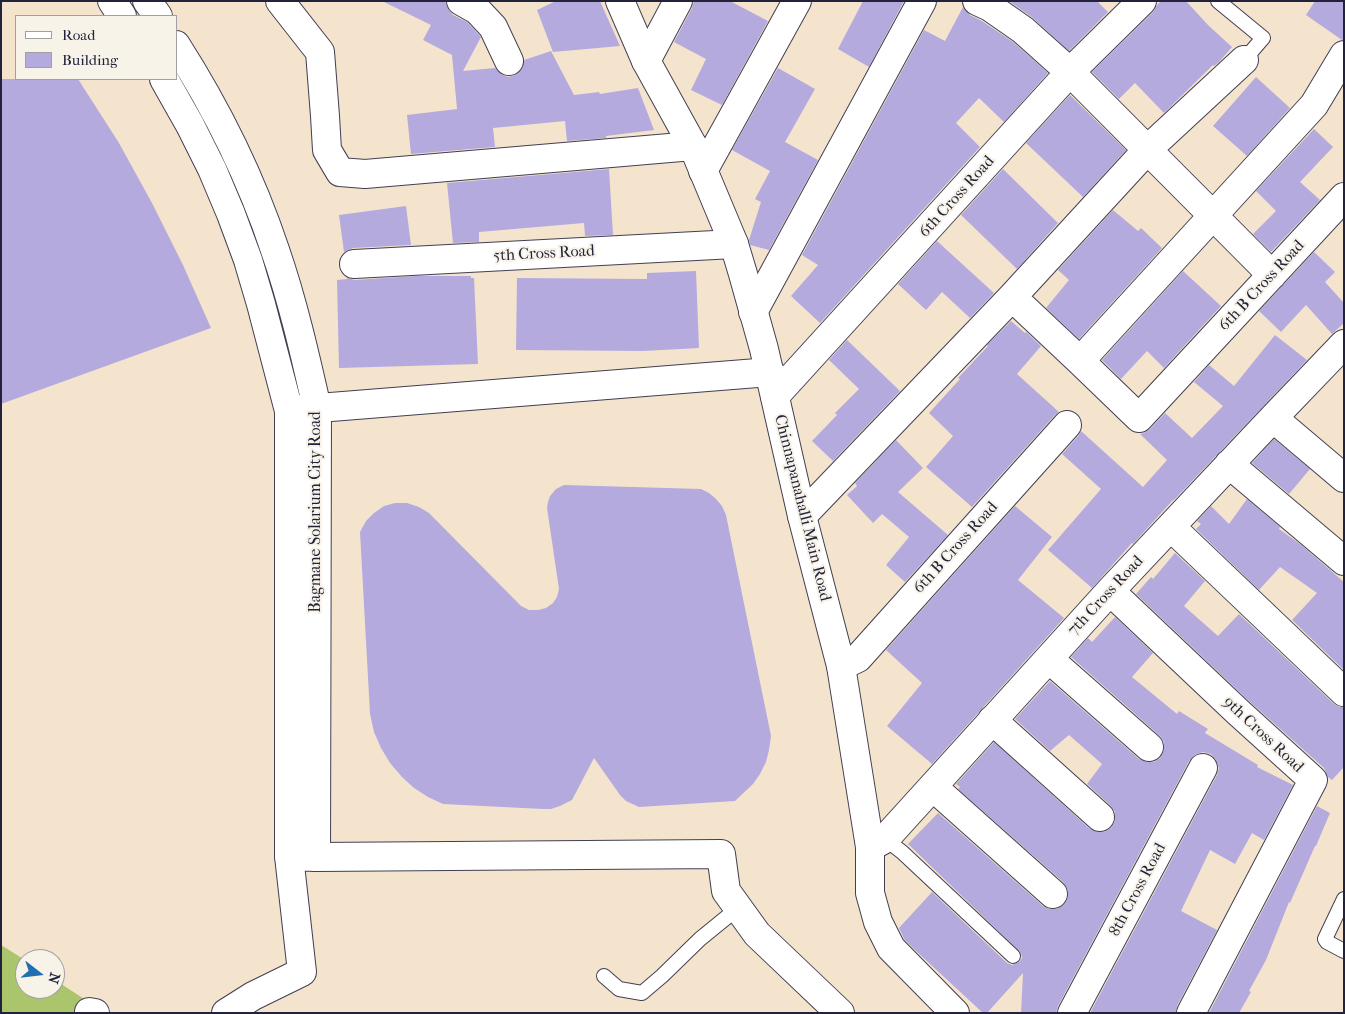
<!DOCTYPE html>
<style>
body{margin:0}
#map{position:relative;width:1345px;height:1014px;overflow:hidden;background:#f4e4cd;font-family:"IM FELL French Canon",serif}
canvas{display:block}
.frame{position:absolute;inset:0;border:2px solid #22223b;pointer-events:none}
.legend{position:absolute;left:15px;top:15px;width:162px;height:65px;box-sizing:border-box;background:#f7f3e8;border:1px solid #a29fa3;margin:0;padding:6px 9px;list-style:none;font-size:15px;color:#22223b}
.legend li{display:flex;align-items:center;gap:10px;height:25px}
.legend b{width:25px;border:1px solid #a29fa3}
.north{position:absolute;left:15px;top:949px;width:50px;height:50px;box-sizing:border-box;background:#f7f3e8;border:1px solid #a29fa3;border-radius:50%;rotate:106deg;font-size:14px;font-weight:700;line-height:20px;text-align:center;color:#22223b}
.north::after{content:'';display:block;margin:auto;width:18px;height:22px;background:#1f6fb2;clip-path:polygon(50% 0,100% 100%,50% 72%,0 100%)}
</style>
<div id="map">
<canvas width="1345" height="1014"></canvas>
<div class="frame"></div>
<ul class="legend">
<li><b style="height:6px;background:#fff"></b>Road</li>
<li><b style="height:14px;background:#b5aade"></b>Building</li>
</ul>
<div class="north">N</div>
</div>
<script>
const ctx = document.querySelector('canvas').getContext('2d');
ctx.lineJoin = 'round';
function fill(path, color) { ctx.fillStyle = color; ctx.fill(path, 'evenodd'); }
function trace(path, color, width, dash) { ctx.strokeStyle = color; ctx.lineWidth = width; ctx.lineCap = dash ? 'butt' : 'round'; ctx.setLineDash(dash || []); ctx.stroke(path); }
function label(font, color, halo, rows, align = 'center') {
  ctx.font = font + ' "IM FELL French Canon",serif'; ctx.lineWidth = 4; ctx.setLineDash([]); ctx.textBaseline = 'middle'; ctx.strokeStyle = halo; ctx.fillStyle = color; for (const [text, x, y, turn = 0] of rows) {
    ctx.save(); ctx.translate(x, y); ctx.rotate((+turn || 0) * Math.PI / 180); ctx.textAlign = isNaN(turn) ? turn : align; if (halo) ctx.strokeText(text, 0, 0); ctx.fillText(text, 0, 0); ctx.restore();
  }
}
const green = new Path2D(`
 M1 945 25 960V989H55V980L95 1006V1013H1Z`);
const building = new Path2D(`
 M382 1H445L448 9 453 15 467 22 481 37 463 71 495 68 501 74 508 77 515 75 522 69 524 60 551 51 574 95 599 92 600 94 638 88 654 130 606 136V138L567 141 565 121 493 128 495 147 411 154 407 115 457 109 452 55 423 40 431 25Z
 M556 1H600L620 46 553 52 537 10Z
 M694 1H730L768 21 722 105 691 90 706 59 674 42 692 8Z
 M863 1H904L869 67 838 49Z
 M1009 1H1097L1108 12 1069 51 1033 18Z
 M1161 1H1186L1208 25 1232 47 1219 62 1214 66 1213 65 1164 113 1135 83 1119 99 1092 72 1153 12 1157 5Z
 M1315 1H1344V39L1342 40 1306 15Z
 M963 7 965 10 970 15 982 21 1013 42 1048 73 1004 122 979 98 956 123 980 147 820 323 791 296 818 265 802 255 924 30 945 41Z
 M778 68 815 89 785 142 818 160 769 250 750 245 749 240 761 202 755 199 770 171 732 150Z
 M1256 77 1290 108 1247 156 1213 126Z
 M1 79H78L119 143 152 203 183 265 211 328 1 404Z
 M1070 95 1126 150 1083 197 1026 143Z
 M1314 129 1333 147 1300 182 1320 200 1271 252 1253 234 1276 211 1256 191Z
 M609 169 613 235 585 236 584 223 479 232V242L453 243 447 183Z
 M1003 169 1058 223 1017 269 961 215Z
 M406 206 411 245 353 248 344 252 339 215Z
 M1113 210 1138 231 1141 228 1162 248 1079 339 1046 308 1069 280 1058 270Z
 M937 241 994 293 970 318 942 292 926 310 898 284Z
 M1314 252 1335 272 1325 282 1344 303V323L1332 334 1306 305 1281 332 1259 311Z
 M696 271 699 348 643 351 516 350 517 278 647 279V273Z
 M1183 271 1221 306 1164 368 1147 351 1121 379 1102 360Z
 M415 276H471V278H474L478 364 339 368 337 280 347 279V278L355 280Z
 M1011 321 1025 333 1026 332 1041 346 1017 374 1059 412 1055 415 972 507 926 467 953 436 929 413 960 379 958 378 988 346 987 345Z
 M1275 335 1307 360 1174 500H1173L1133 544 1132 543 1092 588 1048 550 1101 489 1062 454 1079 435 1081 431 1143 487 1167 460 1140 434 1144 433 1150 429 1165 413 1192 438 1223 406 1194 382 1209 365 1234 386Z
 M847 340 900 391 833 461 812 441 837 415 835 413 859 389 829 360Z
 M1274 439 1310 469 1289 494 1252 463Z
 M896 440 923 468 898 492 948 535 905 582 886 565 909 537 882 514 873 523 847 495 857 486 855 483Z
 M564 485 701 489 709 493 715 498 722 506 726 515 771 736 769 750 766 762 760 774 753 784 735 801 639 807 626 801 620 795 594 758 572 800 560 806 551 809H543L443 804 428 797 414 788 402 777 390 763 381 748 374 732 370 714 360 532 366 521 374 513 384 506 395 503H407L419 507 429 513 521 606 529 610H538L546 608 553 603 557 597 559 589 547 508 548 502 550 496 556 489Z
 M1247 499 1280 527 1279 529 1300 544 1344 582V670L1292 620 1317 593 1280 567 1259 590 1196 529 1201 524 1197 521 1211 506 1229 524Z
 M1015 506 1052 537 1018 580 1064 618 932 764 887 726 922 683 886 650Z
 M1175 553 1205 581 1184 606 1218 636 1239 614 1333 703 1340 707H1344V767L1332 780 1328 777 1324 768 1249 701 1136 594 1151 577 1153 579Z
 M1115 617 1153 653 1132 677 1177 714 1179 711 1208 729 1205 733 1258 765 1257 767 1293 785 1264 840 1252 833 1235 864 1210 850 1181 911 1217 930 1177 1006 1176 1013H1090L1217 775 1219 768 1216 760 1211 754 1203 752 1195 755 1189 761 1058 1006 1056 1013H1021L1023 973 987 1013H983L917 952 904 939 899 928 932 892 1007 963 1012 965 1019 962 1022 958 1021 953 908 844 938 813 1043 906 1049 909H1057L1065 904 1068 897V890L1063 882 958 789 960 787 956 784 994 742 1090 829 1097 832H1104L1111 828 1115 821V812L1110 805 1087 784 1102 764 1069 735 1050 751 1015 719 1050 681 1139 759 1146 762H1154L1160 758 1164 750V742L1160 736 1071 657 1088 638 1092 642Z
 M1317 806 1330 813 1316 846H1315L1290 903 1289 902 1266 960 1249 991 1251 992 1239 1013H1209Z`);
const service = new Path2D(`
 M1218 1 1263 38 1244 60
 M885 839 902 852 1013 956
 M1344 899 1325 939 1327 942 1344 951
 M604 976 619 989 642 993 662 976 700 939 738 908`);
const minor = new Path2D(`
 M280 1 320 52 325 116 327 150 340 172 365 174 693 146
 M461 1 477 10 493 27 509 61
 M977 1 990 7 1023 30 1070 72 1272 275
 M646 61 678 1
 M703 171 797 1
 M354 264 734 244
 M1012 297 1080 361 1139 418 1344 197
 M753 312 922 1
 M1080 361 1314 105 1344 55
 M775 396 1070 72 1142 1
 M293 410 770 372
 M1273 418 1344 478
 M1229 464 1344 561
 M802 516 1012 297 1148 149 1244 60
 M1171 527 1344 692
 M1110 591 1238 712 1313 780 1191 1013
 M1049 659 1149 747
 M841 666 858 658 1067 425
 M992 720 1100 817
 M933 787 1053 894
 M870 847 885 839 1110 591 1273 418 1344 344
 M89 1012 95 1013
 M226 1013 253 996 302 972 289 856 316 857 721 854 726 891 757 934 840 1013
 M1072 1013 1203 768`);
const tertiary = new Path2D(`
 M112 1 122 16
 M147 1 158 16
 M620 1 646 61 693 146 734 244 743 274 764 349 802 516 841 666 870 847V893L878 922 891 948 955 1013
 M176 45C217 109 251 178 275 250 293 302 305 355 317 408L316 857
 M164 79 190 125 212 169 231 214 248 260 261 304 289 411V856`);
const streetNames = [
 ["6th Cross Road",957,197,-48],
 ["5th Cross Road",544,254,-3],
 ["6th B Cross Road",1262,286,-47],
 ["Chinnapanahalli Main Road",802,508,76],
 ["Bagmane Solarium City Road",316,512,-90],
 ["6th B Cross Road",956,548,-48],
 ["7th Cross Road",1106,596,-47],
 ["9th Cross Road",1263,735,43],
 ["8th Cross Road",1138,890,-62]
];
fill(green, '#aac56c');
fill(building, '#b5aade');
trace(service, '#423f51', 16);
trace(minor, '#423f51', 30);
trace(tertiary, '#423f51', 30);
trace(service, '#fff', 14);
trace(minor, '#fff', 28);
trace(tertiary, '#fff', 28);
label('16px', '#22223b', '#f7f3e8', streetNames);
</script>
